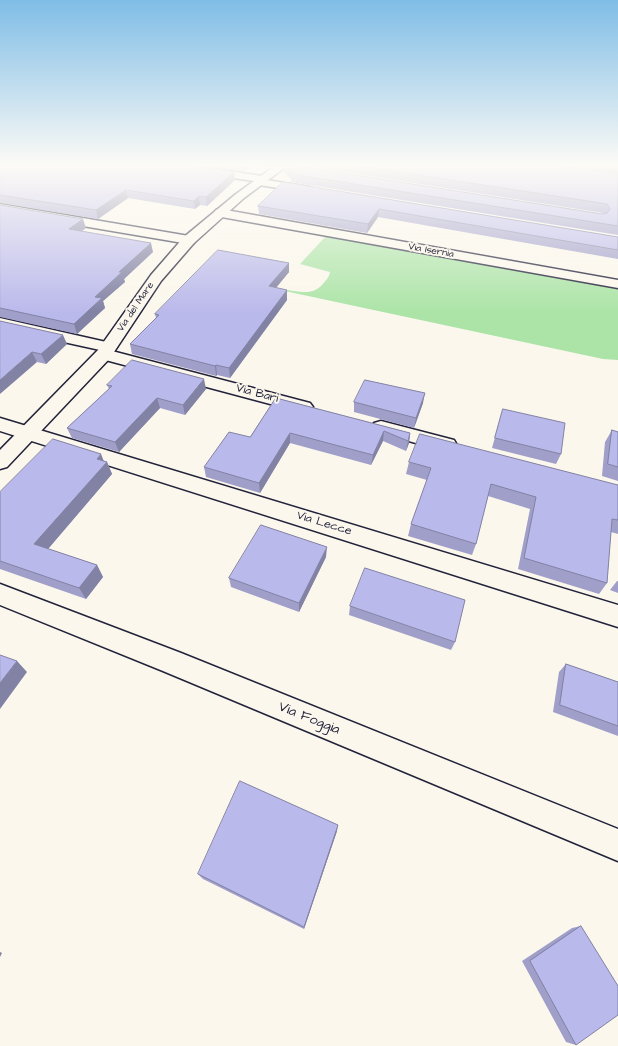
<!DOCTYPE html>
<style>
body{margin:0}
canvas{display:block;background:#fbf7ec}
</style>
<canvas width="618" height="1046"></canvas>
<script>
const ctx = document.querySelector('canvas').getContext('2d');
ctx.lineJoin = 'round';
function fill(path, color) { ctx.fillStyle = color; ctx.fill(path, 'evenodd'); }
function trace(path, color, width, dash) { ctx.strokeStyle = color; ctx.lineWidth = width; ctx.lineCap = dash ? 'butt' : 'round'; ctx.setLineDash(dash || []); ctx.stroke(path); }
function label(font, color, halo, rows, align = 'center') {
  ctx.font = font + ' "Architects Daughter",sans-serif'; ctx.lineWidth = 4; ctx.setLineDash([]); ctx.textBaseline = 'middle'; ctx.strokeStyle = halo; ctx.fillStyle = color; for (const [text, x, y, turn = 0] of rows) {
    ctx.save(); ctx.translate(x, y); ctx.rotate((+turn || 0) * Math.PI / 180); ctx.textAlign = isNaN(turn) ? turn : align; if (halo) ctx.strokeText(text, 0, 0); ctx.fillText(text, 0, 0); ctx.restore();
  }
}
const green = new Path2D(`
 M326 236 618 289V360L603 359 280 290C296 289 309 298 322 285 326 280 329 278 330 272L300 264Z`);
const street = new Path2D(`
 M157 165H187L262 176 266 177 267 180 309 187 313 188 315 190 313 192 309 193 259 185 255 184 254 181 162 168Z
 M0 204 189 236 194 237 195 240 194 243 189 244 0 212Z
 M220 209 618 280V288L216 216 214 213 216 210Z
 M0 318 115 344 117 347 112 351 310 403 313 407 310 411 304 413 98 358 96 354 100 350 0 328Z
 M0 418 618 605V627L0 431Z
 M381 421 454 440 457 445 454 450 447 452 374 431 372 427 374 423Z
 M0 584 181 653 618 829V861L163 671 0 605Z`);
const secondary = new Path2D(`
 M276 165H288L244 198 194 243 161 281 110 358 7 467 0 469V450L98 350 151 275 184 237 236 194Z`);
const wall = new Path2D(`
 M0 165 234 172 235 180 207 206 200 205 195 209 128 198 98 219 0 203Z
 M199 165H251L244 172Z
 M284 165H292L602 214 604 213H603L300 165H557L615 173 563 165H618V235L291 182V179L284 172Z
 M283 182 618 237V259L378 217 367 233 259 214 258 206Z
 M0 205 86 228 82 231 153 252 124 279 125 282 103 301 105 308 77 334 0 317Z
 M289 263V272L276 288 287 290V300L230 378 217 375 216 376 132 354 130 344 156 318 155 314Z
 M0 321 67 344 46 364 37 362Z
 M107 385 206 389 185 415 160 408 119 452 72 438 67 428 109 389Z
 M276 398 410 433 409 443 406 451 383 441 371 465 290 443 260 493 206 477 204 467 250 437Z
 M354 402 423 403 414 428 354 412Z
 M503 409 561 454 556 464 492 448 500 419Z
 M612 430 618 432V481L602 476 605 442Z
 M104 461 107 462 112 474 48 549 97 565 103 577 86 599 0 569V492Z
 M409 462 618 485V534L611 532 607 583 599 594 518 569 530 509 488 496 476 544 472 555 408 536 411 524 427 480 406 474Z
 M326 557 299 612 231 587 229 578Z
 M617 581H618V593L610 590Z
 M350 606 455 642 451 650 349 615Z
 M566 664 618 682V736L553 712 559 672Z
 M337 831 304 929 203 879 198 874Z
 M581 926 576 1045 566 1042 522 961 572 928Z`);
const shadedWall = new Path2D(`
 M243 165H251L244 172Z
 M234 172 235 180 207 206 206 197Z
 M126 190 128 198 98 219 96 210Z
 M199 196 200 205 195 209 194 201Z
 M379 209 378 217 367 233 368 224Z
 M83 219 86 228 72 238 69 229Z
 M151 243 153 252 124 279 125 282 103 301 105 308 77 334 74 324 95 297 119 272Z
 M289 263V272L269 296V286Z
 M287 290V300L230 378 229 368Z
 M63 335 67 344 46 364 41 354Z
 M32 352 37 362 0 394V380Z
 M216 365 217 375 216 376 215 366Z
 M204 379 206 389 185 415 183 405Z
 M425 393 423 403 414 428 416 418Z
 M157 398 160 408 119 452 115 442Z
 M384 431 383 441 371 465 373 455Z
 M290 433V443L260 493 259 483Z
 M410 433 409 443 406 451 408 441Z
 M101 454 105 464 107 462 112 474 42 556 34 544 97 459Z
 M327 547 326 557 299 612V603Z
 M97 565 103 577 86 599 79 588Z
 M17 661 27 672 0 709V683Z
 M338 825 337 831 304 929V927Z
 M0 952 2 953 0 957Z`);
const building = new Path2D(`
 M0 165H188L234 172 206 197 199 196 194 201 126 190 96 210 0 195Z
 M285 165H292L602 214 607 213 610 209 607 204 353 165H557L618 174V226L291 174 292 173Z
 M283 182 618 237V250L379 209 368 224 258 206Z
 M0 205 83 219 69 229 151 243 119 272H122L95 297 102 298 74 324 0 308Z
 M218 250 289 263 269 286 287 290 229 368 216 365 215 366 130 344 159 315 155 314Z
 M0 321 63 335 41 354 32 352 0 380Z
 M132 360 204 379 183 405 157 398 115 442 67 428 112 386 107 385Z
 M365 380 425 393 416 418 354 402Z
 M276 398 410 433 408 441 384 431 373 455 290 433 259 483 204 467 229 432 250 437Z
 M503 409 565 423 561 454 495 438Z
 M612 430 618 432V467L608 464Z
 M420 434 618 485V520L612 519 607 583 524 558 536 497 491 484 476 544 411 524 431 468 409 462Z
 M53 439 101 454 97 459 107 462 34 544 97 565 79 588 0 561V492Z
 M261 525 327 547 299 603 229 578Z
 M365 568 465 600 455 642 350 606Z
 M0 655 17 661 0 683Z
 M566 664 618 682V726L560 705Z
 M240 781 338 825 304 927 198 874Z
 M581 926 618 986V1015L576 1045 530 961Z`);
const farStreetnames = [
 ["Via Isernia",431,251,10],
 ["Via del Mare",136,307,-56]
];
const streetNames = [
 ["Via Bari",257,394,15],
 ["Via Lecce",324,524,17]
];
const nearStreetnames = [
 ["Via Foggia",309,719,22]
];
fill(green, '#ace4a7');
trace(street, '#22223b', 3);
trace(secondary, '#22223b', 3);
fill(street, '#fbf7ec');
fill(secondary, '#fbf7ec');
fill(wall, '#a09fca');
fill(shadedWall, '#8282a4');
fill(building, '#bab9eb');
trace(building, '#8282a4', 1);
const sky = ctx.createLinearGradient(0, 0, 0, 312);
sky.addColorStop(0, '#7fbde6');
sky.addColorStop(0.53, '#fdfbf6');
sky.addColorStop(1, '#fdfbf600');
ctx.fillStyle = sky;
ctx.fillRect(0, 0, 618, 312);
label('10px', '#22223b', '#fbf7ec', farStreetnames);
label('12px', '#22223b', '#fbf7ec', streetNames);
label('14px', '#22223b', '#fbf7ec', nearStreetnames);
</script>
